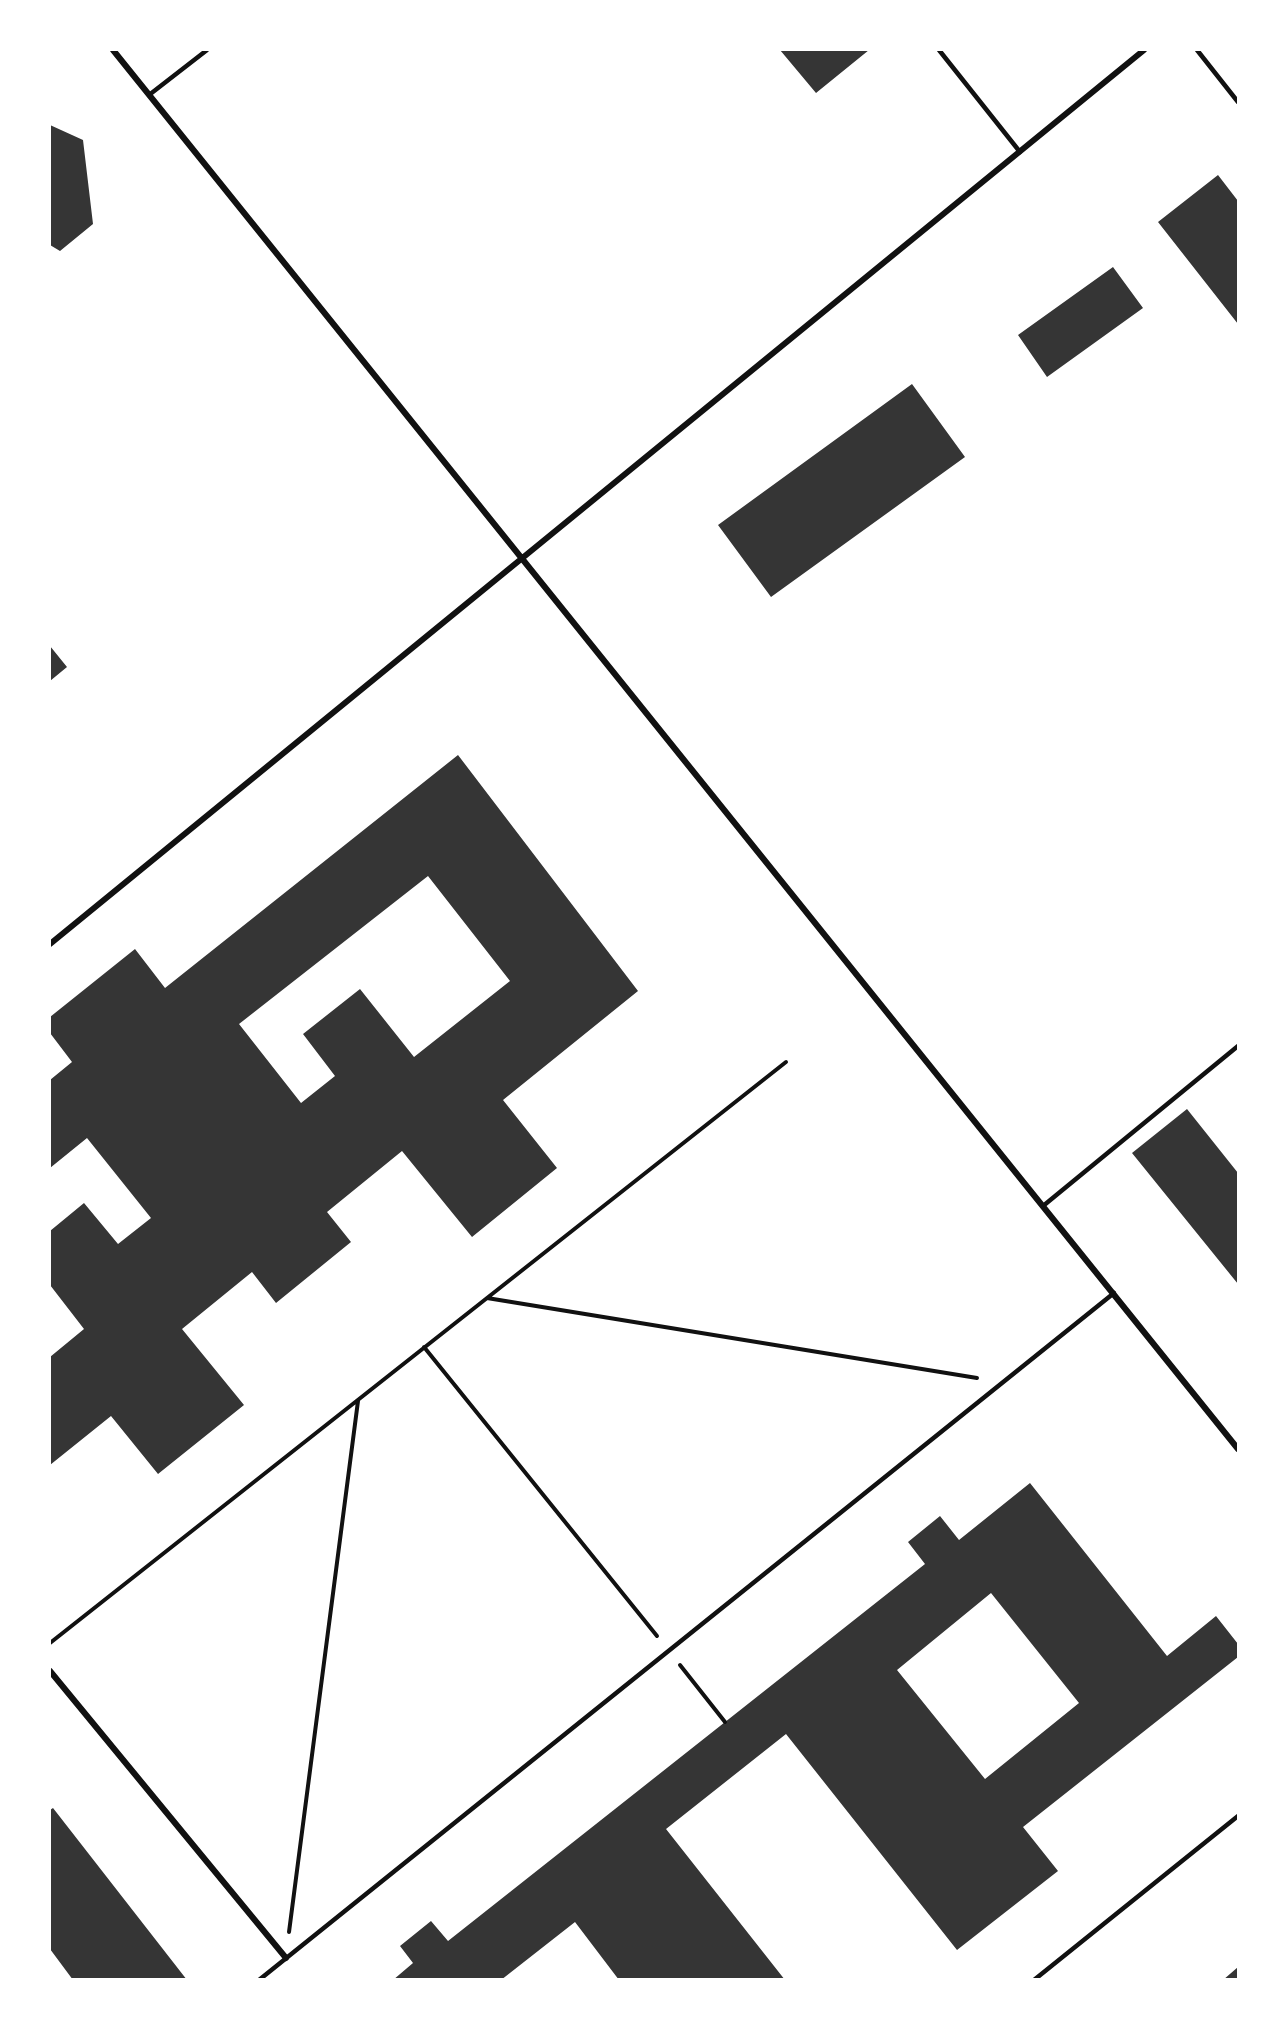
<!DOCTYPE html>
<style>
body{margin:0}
#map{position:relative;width:1288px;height:2029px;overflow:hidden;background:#fff;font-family:Raleway,sans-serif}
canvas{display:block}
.frame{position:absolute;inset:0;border:51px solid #fff;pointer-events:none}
</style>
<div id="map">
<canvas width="1288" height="2029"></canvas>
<div class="frame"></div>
</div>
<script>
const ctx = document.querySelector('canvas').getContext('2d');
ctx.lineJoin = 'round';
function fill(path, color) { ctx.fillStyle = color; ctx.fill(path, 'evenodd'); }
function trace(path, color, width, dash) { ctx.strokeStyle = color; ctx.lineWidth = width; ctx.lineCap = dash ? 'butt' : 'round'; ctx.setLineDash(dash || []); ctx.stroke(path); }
const building = new Path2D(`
 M780 50H869L816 93Z
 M50 125 83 140 93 224 60 251 50 245Z
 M1218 175 1238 201V324L1158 222Z
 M1113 267 1143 308 1047 377 1018 335Z
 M912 384 965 457 771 597 718 525Z
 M50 646 67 667 50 681Z
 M458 755 638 991 503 1100 557 1168 472 1237 402 1151 327 1212 351 1242 276 1303 252 1272 182 1329 244 1405 158 1474 111 1416 50 1465V1357L84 1329 50 1285V1231L84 1203 118 1244 151 1218 87 1138 50 1168V1080L72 1062 50 1033V1017L135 949 165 988ZM428 876 510 981 414 1057 360 989 303 1034 335 1076 301 1103 239 1024Z
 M1187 1109 1238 1173V1284L1132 1153Z
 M1030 1483 1167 1656 1216 1616 1238 1644V1657L1023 1827 1058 1871 957 1950 786 1734 666 1829 785 1980H619L575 1922 501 1980H393L413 1963 400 1946 431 1921 448 1941 925 1564 908 1542 940 1516 959 1540ZM991 1593 1079 1703 985 1779 897 1670Z
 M53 1808 187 1980H73L50 1949V1810Z
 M1238 1967V1980H1223Z`);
const path = new Path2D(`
 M487 1298 977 1378
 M424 1347 657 1636
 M50 1643 786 1062
 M680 1665 725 1722
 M289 1932 358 1401`);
const service = new Path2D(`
 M939 50 1020 152
 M1197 50 1238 102
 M149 95 207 50
 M1043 1206 1238 1046
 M259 1980 1114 1293
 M1034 1980 1238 1816`);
const minor = new Path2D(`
 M113 50 1238 1449
 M50 944 1144 50
 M50 1671 286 1958`);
fill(building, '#353535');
trace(path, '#111', 4);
trace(service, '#111', 4.5);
trace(minor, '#111', 6);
</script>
